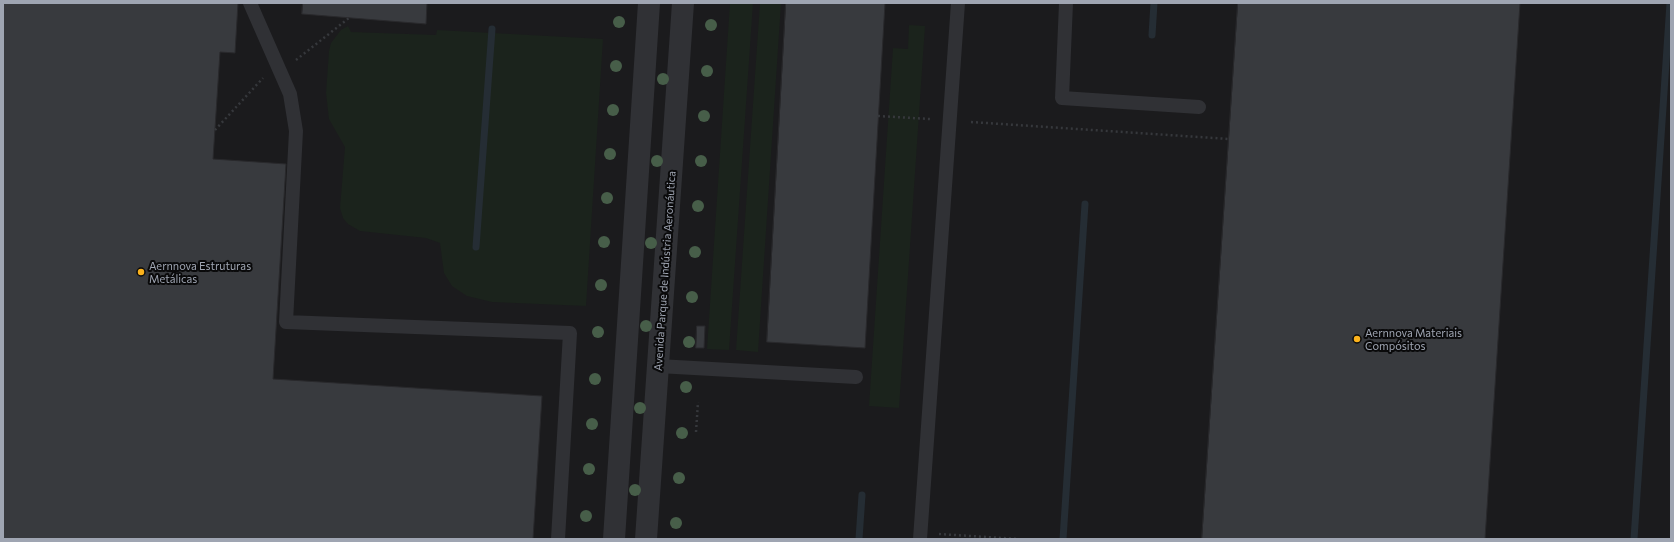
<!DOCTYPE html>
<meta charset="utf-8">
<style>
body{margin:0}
#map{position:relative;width:1674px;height:542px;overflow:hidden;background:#0f0f10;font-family:Commissioner,sans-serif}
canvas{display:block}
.frame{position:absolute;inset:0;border:4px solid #9fa5b2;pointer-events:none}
</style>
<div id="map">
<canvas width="1674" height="542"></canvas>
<div class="frame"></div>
</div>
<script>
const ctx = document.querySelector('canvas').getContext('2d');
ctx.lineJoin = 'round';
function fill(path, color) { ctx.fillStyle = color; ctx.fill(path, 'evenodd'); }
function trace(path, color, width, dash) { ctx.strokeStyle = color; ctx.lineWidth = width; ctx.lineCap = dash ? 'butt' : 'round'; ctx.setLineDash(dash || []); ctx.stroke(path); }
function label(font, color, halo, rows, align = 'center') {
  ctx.font = font + ' Commissioner,sans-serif'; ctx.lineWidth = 4; ctx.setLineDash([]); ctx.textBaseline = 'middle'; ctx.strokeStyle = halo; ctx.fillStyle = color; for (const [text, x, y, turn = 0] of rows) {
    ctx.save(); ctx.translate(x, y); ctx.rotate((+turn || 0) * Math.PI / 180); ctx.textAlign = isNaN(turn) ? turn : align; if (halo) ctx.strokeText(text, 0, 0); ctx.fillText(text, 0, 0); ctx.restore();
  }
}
const built = new Path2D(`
 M3 3H1671V539H3Z`);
const green = new Path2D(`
 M730 3H753L729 350 707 349Z
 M760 3H781L758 352 736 350Z
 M909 25 925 26 899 408 869 406 893 48 908 49Z
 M348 26 351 32 436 35 437 30 603 39 586 306 492 302 467 296 452 286 444 273 440 243 426 238 360 231 348 224 343 218 340 208 345 147 329 119 326 93 329 51 331 43 341 30Z`);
const stream = new Path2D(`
 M1152 35 1154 3
 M476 247 492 29
 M859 539 862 495
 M1063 539 1085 204
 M1634 539 1670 3`);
const building = new Path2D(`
 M3 3H238L235 53 220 52 213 159 286 164 273 379 542 396 533 539H3Z
 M303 3H427L426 24 302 14Z
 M786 3H885L865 348 767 342Z
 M1238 3H1520L1485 539H1202Z
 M697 326H705L704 348H696Z`);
const path = new Path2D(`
 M296 60 349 18
 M878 116 930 119
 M971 122 1229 139
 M215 130 263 78
 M696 432 698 402
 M939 534 1018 539`);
const service = new Path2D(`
 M250 3 290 94 296 131 286 322 570 333 558 539
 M1066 3 1062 98 1199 107
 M658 366 856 377
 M920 539 958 3`);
const minor = new Path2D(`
 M614 539 649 3
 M646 539 683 3`);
const trees = [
 [619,22],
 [711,25],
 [616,66],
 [707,71],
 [663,79],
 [613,110],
 [704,116],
 [610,154],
 [657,161],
 [701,161],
 [607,198],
 [698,206],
 [604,242],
 [651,243],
 [695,252],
 [601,285],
 [692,297],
 [646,326],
 [598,332],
 [689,342],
 [595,379],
 [686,387],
 [640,408],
 [592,424],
 [682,433],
 [589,469],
 [679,478],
 [635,490],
 [586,516],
 [676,523]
];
const markers = [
 [141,272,4,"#fbb21c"],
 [1357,339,4,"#fbb21c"]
];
const poiNames = [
 ["Aernnova Estruturas",149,266],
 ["Metálicas",149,279],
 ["Aernnova Materiais",1365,333],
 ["Compósitos",1365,346]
];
const streetNames = [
 ["Avenida Parque de Indústria Aeronáutica",665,271,-86]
];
fill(built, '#1b1b1d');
fill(green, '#1b231c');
trace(stream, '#252d34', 7);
fill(building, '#383a3e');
trace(building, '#29292c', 1);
trace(path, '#36383c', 2.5, [2, 3]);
trace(service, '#303135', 14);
trace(minor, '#303135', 22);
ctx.fillStyle = '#475e49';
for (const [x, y] of trees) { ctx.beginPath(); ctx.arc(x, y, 6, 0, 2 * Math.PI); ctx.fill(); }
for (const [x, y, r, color] of markers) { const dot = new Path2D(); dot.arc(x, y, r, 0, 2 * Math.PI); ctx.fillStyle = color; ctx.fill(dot); trace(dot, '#0a0a0b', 1.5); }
label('11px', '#9fa5b2', '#0a0a0b', poiNames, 'left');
label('11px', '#9fa5b2', '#0a0a0b', streetNames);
</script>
